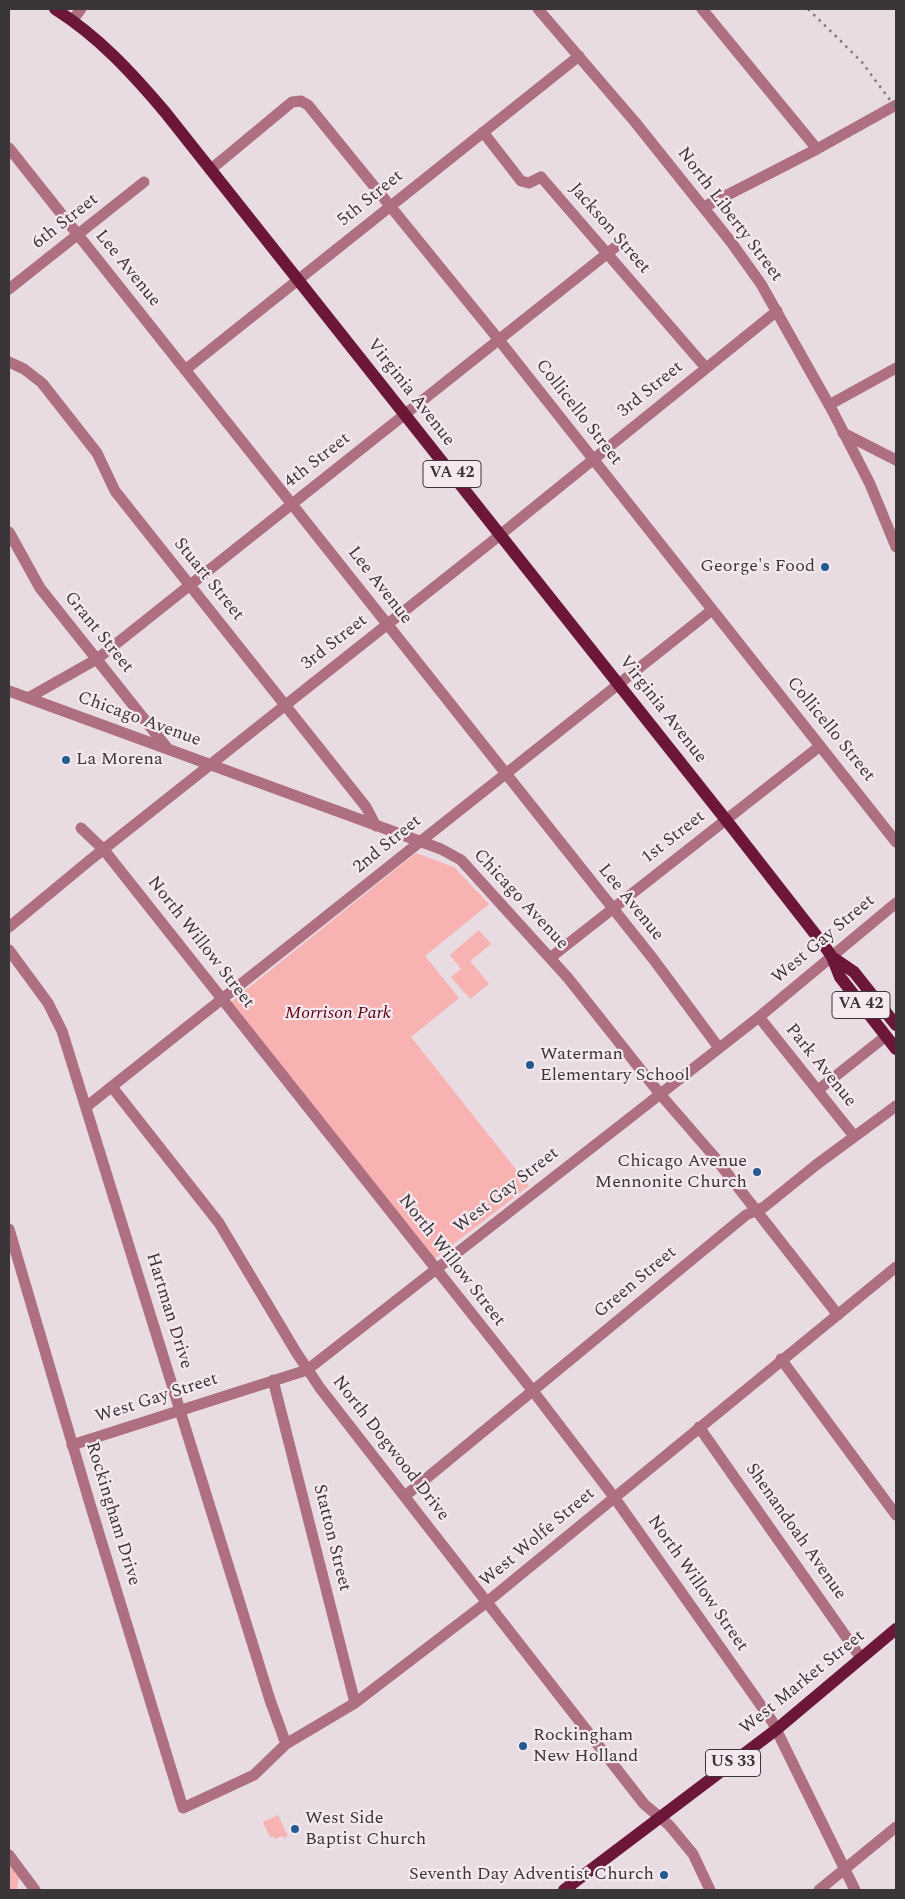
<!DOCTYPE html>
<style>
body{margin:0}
#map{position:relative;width:905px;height:1899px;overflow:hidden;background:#e8dbe2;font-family:Spectral,serif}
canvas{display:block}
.frame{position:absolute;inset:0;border:10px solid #3a3538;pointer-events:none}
</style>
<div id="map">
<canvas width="905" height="1899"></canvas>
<div class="frame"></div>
</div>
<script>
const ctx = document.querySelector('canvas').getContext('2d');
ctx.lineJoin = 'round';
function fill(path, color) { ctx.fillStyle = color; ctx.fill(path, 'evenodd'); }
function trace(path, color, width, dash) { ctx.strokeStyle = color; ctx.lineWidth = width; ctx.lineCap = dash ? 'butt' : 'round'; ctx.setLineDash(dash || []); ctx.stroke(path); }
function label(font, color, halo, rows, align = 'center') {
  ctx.font = font + ' Spectral,serif'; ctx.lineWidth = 4.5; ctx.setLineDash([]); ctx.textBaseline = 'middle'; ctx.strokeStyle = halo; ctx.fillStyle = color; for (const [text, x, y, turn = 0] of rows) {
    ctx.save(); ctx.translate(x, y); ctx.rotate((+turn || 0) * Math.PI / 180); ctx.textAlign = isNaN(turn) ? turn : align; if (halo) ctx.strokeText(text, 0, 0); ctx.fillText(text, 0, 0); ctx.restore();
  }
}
const green = new Path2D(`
 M416 853 454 867 489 904 425 956 459 998 411 1037 529 1186 434 1259 231 1002Z
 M479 930 491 944 470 961 489 984 470 999 451 977 461 969 450 955Z
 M278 1815 288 1836 283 1838 282 1836 275 1839 273 1836 270 1837 263 1822Z
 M9 1860 19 1877 17 1890H9Z`);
const minor = new Path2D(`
 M538 9 635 122 731 242 761 284 832 410 870 484 896 547
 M702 9 817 149
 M72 21 81 9
 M483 132 521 181 529 183 541 177 706 368
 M9 148 654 960 719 1048
 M210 170 292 102 301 101 308 105 499 340 896 842
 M704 207 817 149 896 105
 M9 289 144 182
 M9 362 24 369 42 383 97 453 115 491 366 807 376 826
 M185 370 579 56
 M829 405 896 368
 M843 433 896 460
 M9 532 40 588 168 749
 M9 691 441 849 461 860 568 978 660 1094 712 1154 838 1315
 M28 698 97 659 623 241
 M81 828 104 850 533 1391 614 1497 772 1721 855 1890
 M9 927 90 860 490 543 777 311
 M9 950 48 1003 62 1031 270 1700 286 1744
 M550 958 820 746
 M759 1017 854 1136
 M112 1087 219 1223 296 1352 320 1388 644 1804 669 1825 693 1854 710 1890
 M818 1090 886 1036
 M86 1107 712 610
 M9 1229 90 1504 183 1808 254 1775 286 1744 355 1703 487 1602 896 1267
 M781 1359 896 1515
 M273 1380 355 1703
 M699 1427 861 1658
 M72 1445 307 1370 759 1017 896 903
 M405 1496 746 1215 764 1207 816 1165 896 1106
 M9 1855 35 1890
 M819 1890 896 1827`);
const major = new Path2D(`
 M55 9C98 36 132 73 165 112L734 830 826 948 832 957 840 977 896 1049
 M832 957 854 972 896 1025
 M564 1890 777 1729 896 1629`);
const rail = new Path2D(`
 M808 9 861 61 896 108`);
const markers = [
 [825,567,5,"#245991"],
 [66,760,5,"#245991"],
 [530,1065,5,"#245991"],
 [757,1172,5,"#245991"],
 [523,1746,5,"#245991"],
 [295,1829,5,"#245991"],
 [664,1875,5,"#245991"]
];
const shields = [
 [452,474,58],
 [861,1005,58],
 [733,1763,55]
];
const shieldNames = [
 ["VA 42",452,474],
 ["VA 42",861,1005],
 ["US 33",733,1763]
];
const streetNames = [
 ["5th Street",371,199,-39],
 ["North Liberty Street",729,215,53],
 ["6th Street",66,222,-38],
 ["Jackson Street",609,229,49],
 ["Lee Avenue",127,269,51],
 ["3rd Street",651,390,-39],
 ["Virginia Avenue",410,393,52],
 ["Collicello Street",578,413,52],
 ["4th Street",318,461,-38],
 ["Stuart Street",208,580,51],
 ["Lee Avenue",379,586,52],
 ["Grant Street",98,633,51],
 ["3rd Street",335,643,-38],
 ["Virginia Avenue",662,710,52],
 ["Chicago Avenue",139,720,20],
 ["Collicello Street",830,730,51],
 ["1st Street",674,838,-38],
 ["2nd Street",388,845,-39],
 ["Chicago Avenue",520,900,47],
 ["Lee Avenue",630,903,51],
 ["West Gay Street",824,940,-40],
 ["North Willow Street",200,943,52],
 ["Park Avenue",820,1066,51],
 ["West Gay Street",507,1191,-38],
 ["North Willow Street",451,1261,52],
 ["Green Street",636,1283,-40],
 ["Hartman Drive",168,1311,73],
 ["West Gay Street",157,1399,-18],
 ["North Dogwood Drive",390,1449,52],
 ["Rockingham Drive",112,1514,73],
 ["Shenandoah Avenue",795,1532,55],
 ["Statton Street",331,1538,76],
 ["West Wolfe Street",538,1538,-40],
 ["North Willow Street",697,1584,55],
 ["West Market Street",803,1683,-39]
];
const poiNames = [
 ["George's Food",815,567,"right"],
 ["La Morena",76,760],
 ["Waterman",540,1055],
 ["Elementary School",540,1076],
 ["Chicago Avenue",747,1162,"right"],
 ["Mennonite Church",747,1183,"right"],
 ["Rockingham",533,1736],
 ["New Holland",533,1757],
 ["West Side",305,1819],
 ["Baptist Church",305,1840],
 ["Seventh Day Adventist Church",654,1875,"right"]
];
const parkNames = [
 ["Morrison Park",338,1014]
];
fill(green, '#f7b2b1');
trace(minor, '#ae7081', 11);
trace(major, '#6c1638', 12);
trace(rail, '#827a7f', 2.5, [2.5, 5]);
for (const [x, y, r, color] of markers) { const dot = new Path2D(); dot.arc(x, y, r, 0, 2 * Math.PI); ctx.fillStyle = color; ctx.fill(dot); trace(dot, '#f5e9ef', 2); }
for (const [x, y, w] of shields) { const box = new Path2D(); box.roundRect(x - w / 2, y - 13.5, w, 27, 4); ctx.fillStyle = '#f5e9ef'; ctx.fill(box); trace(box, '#3a3538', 1); }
label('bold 16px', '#3a3538', null, shieldNames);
label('18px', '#3a3538', '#f5e9ef', streetNames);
label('18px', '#3a3538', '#f5e9ef', poiNames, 'left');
label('italic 18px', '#5c0112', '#f5e9ef', parkNames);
</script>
